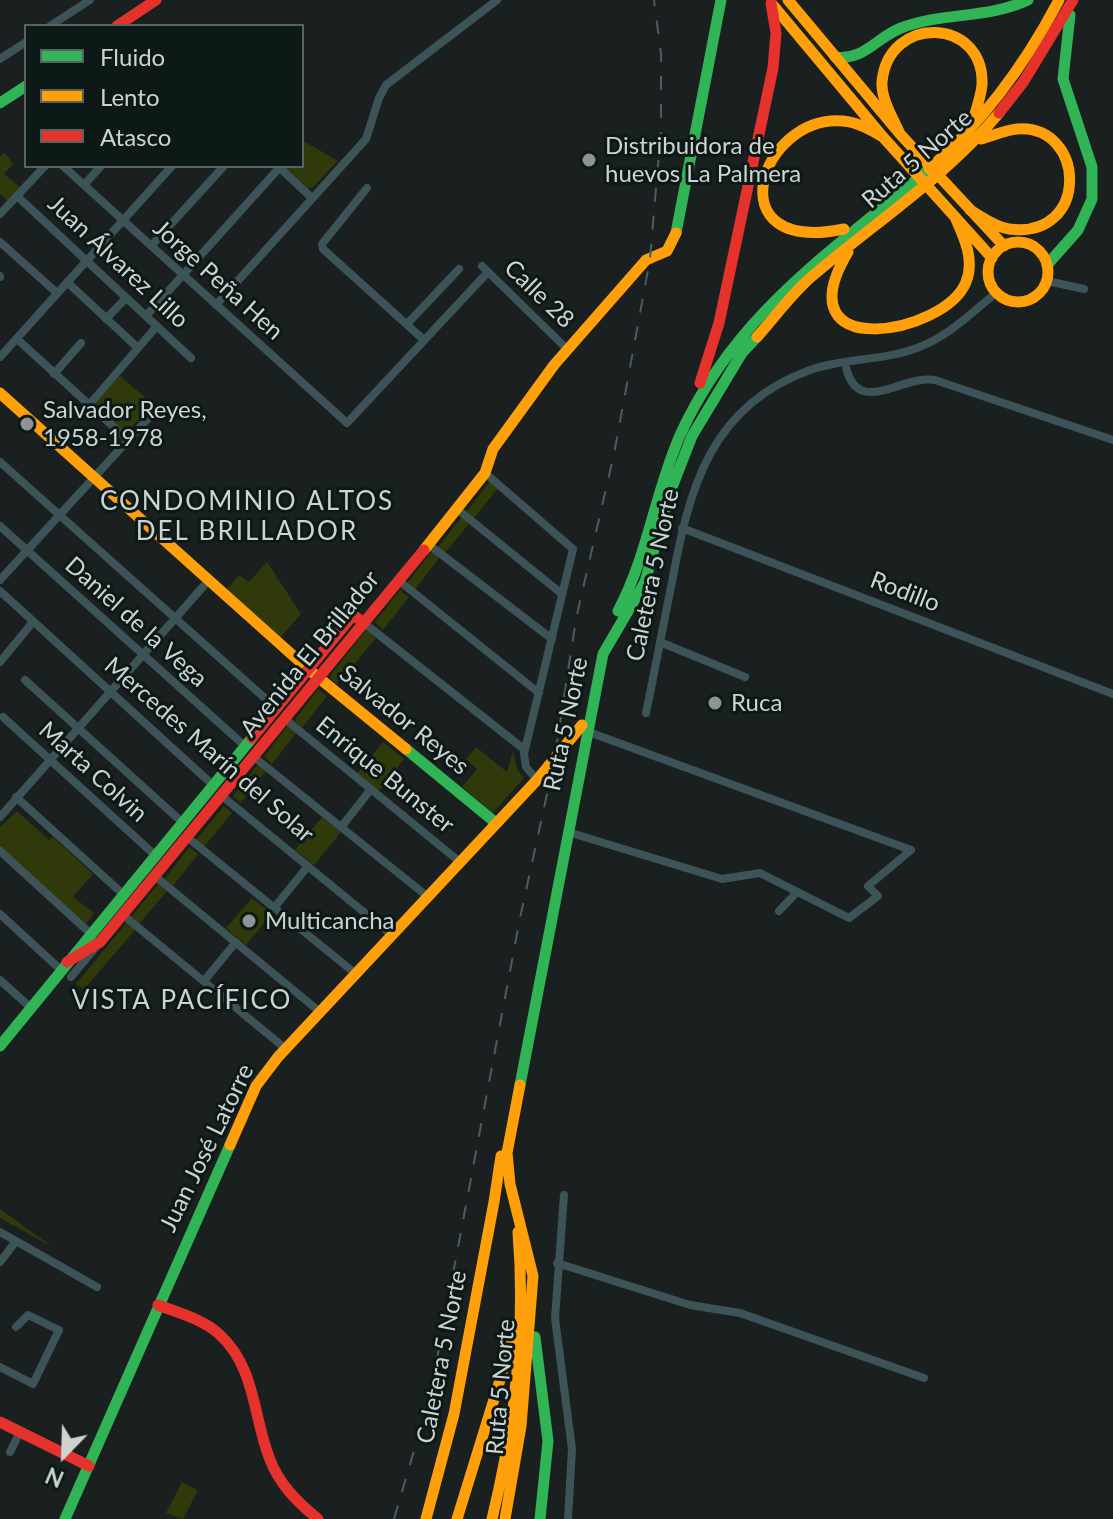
<!DOCTYPE html>
<meta charset="utf-8">
<style>
body{margin:0}
#map{position:relative;width:1113px;height:1519px;overflow:hidden;background:#1a201f;font-family:Lato,sans-serif}
canvas{display:block}
.legend{position:absolute;left:24px;top:24px;width:280px;height:144px;box-sizing:border-box;background:#0d1917;border:2px solid #596462;margin:0;padding:10px 14px;list-style:none;font-size:24px;color:#ccd4d2}
.legend li{display:flex;align-items:center;gap:16px;height:40px}
.legend b{width:40px;border:2px solid #596462}
.north{position:absolute;left:24px;top:1415px;width:80px;height:80px;-webkit-text-stroke:6px #0d1917;paint-order:stroke;rotate:203deg;font-size:22px;font-weight:700;line-height:32px;text-align:center;color:#ccd4d2}
.north::after{content:'';display:block;margin:auto;width:28px;height:36px;background:#ccd4d2;clip-path:polygon(50% 0,100% 100%,50% 72%,0 100%)}
</style>
<div id="map">
<canvas width="1113" height="1519"></canvas>
<ul class="legend">
<li><b style="height:10px;background:#30b455"></b>Fluido</li>
<li><b style="height:10px;background:#ff9f0a"></b>Lento</li>
<li><b style="height:10px;background:#e5322d"></b>Atasco</li>
</ul>
<div class="north">N</div>
</div>
<script>
const ctx = document.querySelector('canvas').getContext('2d');
ctx.lineJoin = 'round';
function fill(path, color) { ctx.fillStyle = color; ctx.fill(path, 'evenodd'); }
function trace(path, color, width, dash) { ctx.strokeStyle = color; ctx.lineWidth = width; ctx.lineCap = dash ? 'butt' : 'round'; ctx.setLineDash(dash || []); ctx.stroke(path); }
function label(font, color, halo, rows, align = 'center') {
  ctx.font = font + ' Lato,sans-serif'; ctx.lineWidth = 6; ctx.setLineDash([]); ctx.textBaseline = 'middle'; ctx.strokeStyle = halo; ctx.fillStyle = color; for (const [text, x, y, turn = 0] of rows) {
    ctx.save(); ctx.translate(x, y); ctx.rotate((+turn || 0) * Math.PI / 180); ctx.textAlign = isNaN(turn) ? turn : align; if (halo) ctx.strokeText(text, 0, 0); ctx.fillText(text, 0, 0); ctx.restore();
  }
}
const green = new Path2D(`
 M302 140 338 161 312 188H308L284 166H302Z
 M5 153 13 164 4 174 20 187 8 201 0 194V156Z
 M120 376 153 404 125 434 94 404Z
 M491 480 499 487 474 518 466 512Z
 M463 515 471 521 445 553 438 547Z
 M432 551 440 557 415 589 407 583Z
 M267 562 301 614 280 638 226 591 239 575 249 582Z
 M400 590 409 597 383 630 375 622Z
 M366 630 376 638 337 684 329 677Z
 M318 689 327 696 302 728 294 721Z
 M288 725 297 732 272 764 264 757Z
 M383 742 404 759 379 791 357 774Z
 M476 747 507 772 513 751 517 769 524 778 493 813 462 787 477 769 466 759Z
 M257 765 266 771 241 803 233 796Z
 M224 806 232 813 203 848 195 841Z
 M17 811 49 840 53 837 93 874 73 897 94 913 86 924 0 848V827Z
 M322 817 341 832 314 865 295 850Z
 M189 847 198 854 173 886 165 879Z
 M158 884 167 891 139 924 131 917Z
 M252 898 272 914 246 945 226 928Z
 M127 922 136 929 84 989 76 984Z
 M0 1209 54 1248 0 1218Z
 M182 1482 198 1490 183 1519 166 1513Z`);
const street = new Path2D(`
 M50 26 90 0
 M0 59 26 42
 M63 166 347 423 488 272
 M278 166 312 198
 M84 185 101 166
 M367 188 322 244 323 249 424 340
 M17 196 191 358
 M0 214 45 166
 M0 242 57 293
 M151 246 224 166
 M482 266 568 350
 M0 277V276
 M1047 281 1084 289
 M67 282 138 348
 M216 305 366 139 379 98 386 85 497 0
 M146 316 280 167
 M106 319 126 298
 M407 324 459 269
 M17 339 128 440
 M0 357 172 166
 M845 362C855 421 901 374 935 380L1113 440
 M54 374 81 343
 M89 405 157 326
 M0 462 277 709
 M485 473 573 549 524 754 526 767 537 780
 M457 509 562 594
 M0 526 246 747
 M682 528 1113 694
 M428 544 552 639
 M0 580 153 413
 M398 580 539 693
 M0 591 214 786
 M364 623 525 750
 M660 642 745 677
 M0 662 32 623
 M25 680 183 823
 M646 713C655 670 663 626 672 582 689 489 710 406 810 370 844 358 882 361 917 348 948 337 971 313 996 293
 M3 717 157 857
 M285 719 460 862
 M254 757 428 897
 M222 796 393 936
 M16 797 124 895
 M0 817 208 581
 M342 826 371 789
 M568 832 722 879 760 873 849 918 878 896 868 886 911 850 586 731
 M187 837 356 974
 M0 851 91 934
 M156 877 320 1012
 M274 908 308 866
 M779 911 797 892
 M0 914 61 970
 M123 915 286 1049
 M71 977 96 947
 M0 980 31 1008
 M204 981 236 942
 M564 1195 555 1318 572 1449 568 1519
 M0 1232 97 1287
 M0 1262 16 1241
 M557 1263 690 1305 740 1313 924 1378
 M0 1367 33 1384 59 1330 28 1315 16 1327
 M10 1452 20 1432`);
const fast = new Path2D(`
 M835 57C864 61 877 37 901 28 943 12 987 19 1028 0
 M0 103 26 86
 M676 233 721 0
 M1047 265 1078 230 1092 199V167L1063 79 1070 15
 M618 611C648 555 655 491 681 433 737 312 832 252 929 169
 M406 749 496 823
 M0 1046 252 738
 M520 1085 603 654 645 582 669 495 692 436 742 353 757 337
 M535 1337 548 1441 540 1519
 M65 1519 230 1145`);
const slow = new Path2D(`
 M788 0 900 134 1004 246
 M772 4 883 137 992 258
 M900 134C893 118 881 99 882 82 888 14 985 17 982 85 981 96 976 110 973 121
 M929 169C984 121 1025 65 1059 0
 M970 210C982 217 995 227 1009 229 1090 240 1087 124 1017 129 1006 130 992 136 981 139
 M844 229C714 256 760 114 843 121 857 122 871 130 883 137
 M988 272a30 30 0 1 1 60 0a30 30 0 1 1-60 0Z
 M848 252C781 364 945 335 966 282 975 260 964 237 955 217
 M757 337C774 318 791 295 810 278 874 223 945 178 999 113
 M0 393 308 669 406 749
 M424 550 485 473 493 449 554 365 646 260 667 251 676 233
 M537 780 582 725
 M230 1145 256 1086 278 1057 537 780
 M494 1202 501 1156
 M426 1519 454 1414 494 1202
 M457 1519 512 1341
 M492 1519C515 1425 526 1329 518 1232
 M505 1519 521 1426 533 1276 510 1184 507 1153 520 1085`);
const jam = new Path2D(`
 M117 26 156 0
 M999 113 1024 81 1073 0
 M700 383 719 323 773 68 776 33 771 3
 M252 738 353 615 364 623
 M67 962 100 942 424 550
 M158 1305C179 1313 202 1319 219 1334 255 1366 253 1415 269 1457 278 1483 297 1502 318 1519
 M0 1422 89 1466`);
const rail = new Path2D(`
 M394 1519 430 1396 520 918 554 762 576 619 614 454 650 259 661 129V54L654 0`);
const markers = [
 [589,160,8,"#8e9593"],
 [27,424,8,"#8e9593"],
 [715,703,8,"#8e9593"],
 [249,921,8,"#8e9593"]
];
const poiNames = [
 ["Distribuidora de",605,146],
 ["huevos La Palmera",605,174],
 ["Salvador Reyes,",43,410],
 ["1958-1978",43,438],
 ["Ruca",731,703],
 ["Multicancha",265,921]
];
const streetNames = [
 ["Ruta 5 Norte",917,159,-41],
 ["Juan Álvarez Lillo",118,262,43],
 ["Jorge Peña Hen",218,280,42],
 ["Calle 28",539,294,44],
 ["Caletera 5 Norte",653,575,-78],
 ["Rodillo",905,592,21],
 ["Daniel de la Vega",136,622,42],
 ["Avenida El Brillador",310,654,-51],
 ["Salvador Reyes",404,720,39],
 ["Ruta 5 Norte",566,724,-78],
 ["Mercedes Marín del Solar",209,750,41],
 ["Marta Colvin",93,772,42],
 ["Enrique Bunster",385,775,39],
 ["Juan José Latorre",207,1148,-64],
 ["Caletera 5 Norte",442,1357,-79],
 ["Ruta 5 Norte",501,1387,-85]
];
const neighbourhoodNames = [
 ["CONDOMINIO ALTOS",247,502],
 ["DEL BRILLADOR",247,532],
 ["VISTA PACÍFICO",182,1001]
];
fill(green, '#2f3909');
trace(street, '#3c5457', 8);
trace(fast, '#30b455', 11);
trace(slow, '#ff9f0a', 11);
trace(jam, '#e5322d', 11);
trace(rail, '#4d5d5f', 2, [14, 14]);
for (const [x, y, r, color] of markers) { const dot = new Path2D(); dot.arc(x, y, r, 0, 2 * Math.PI); ctx.fillStyle = color; ctx.fill(dot); trace(dot, '#0d1917', 3); }
label('24px', '#ccd4d2', '#0d1917', poiNames, 'left');
label('24px', '#ccd4d2', '#0d1917', streetNames);
ctx.letterSpacing = '2px';
label('26px', '#ccd4d2', '#0d1917', neighbourhoodNames);
ctx.letterSpacing = '0px';
</script>
